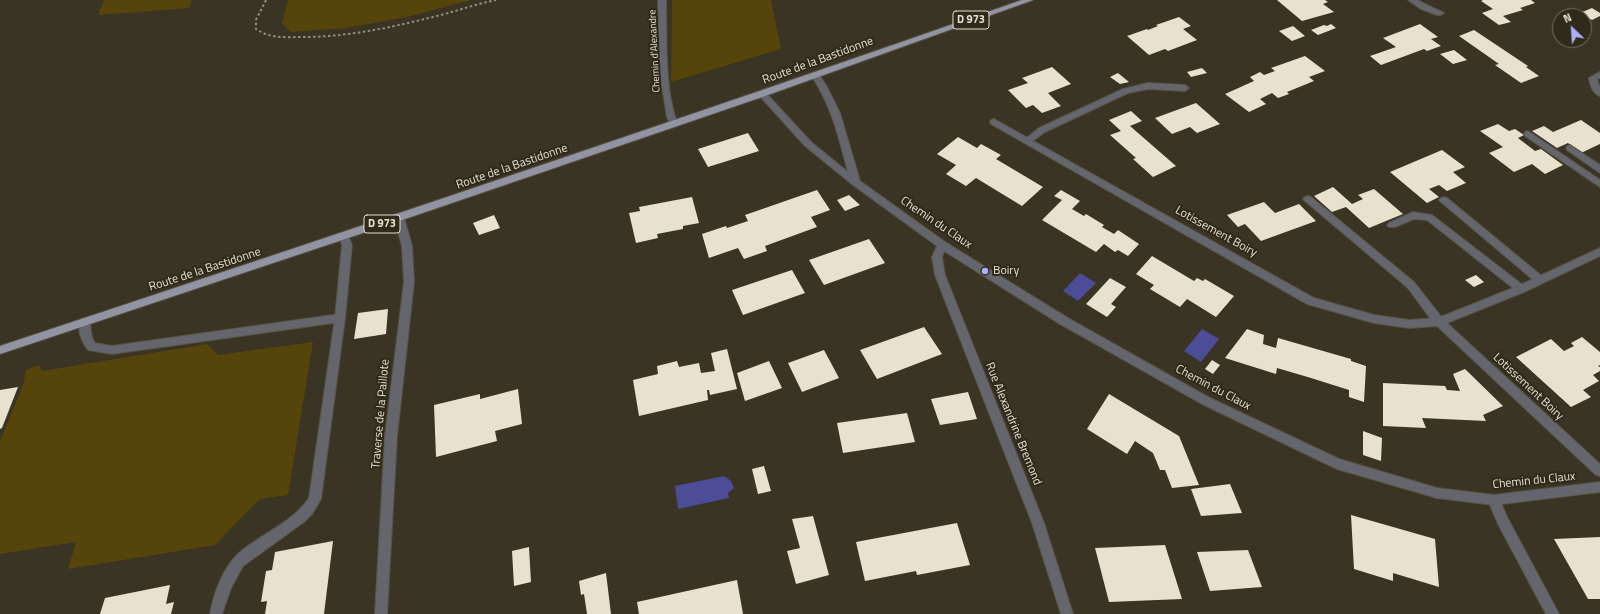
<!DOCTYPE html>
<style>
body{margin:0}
#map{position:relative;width:1600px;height:614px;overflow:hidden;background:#393423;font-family:"Titillium Web",sans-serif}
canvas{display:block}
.north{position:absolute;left:1552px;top:8px;width:40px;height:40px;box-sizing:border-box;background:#2f2a1a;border:1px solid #777265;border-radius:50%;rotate:335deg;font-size:11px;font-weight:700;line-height:16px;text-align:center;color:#e2dfd5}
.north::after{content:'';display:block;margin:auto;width:14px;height:18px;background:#aab0fb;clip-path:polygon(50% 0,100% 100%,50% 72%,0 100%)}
</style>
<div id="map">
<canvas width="1600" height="614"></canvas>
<div class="north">N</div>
</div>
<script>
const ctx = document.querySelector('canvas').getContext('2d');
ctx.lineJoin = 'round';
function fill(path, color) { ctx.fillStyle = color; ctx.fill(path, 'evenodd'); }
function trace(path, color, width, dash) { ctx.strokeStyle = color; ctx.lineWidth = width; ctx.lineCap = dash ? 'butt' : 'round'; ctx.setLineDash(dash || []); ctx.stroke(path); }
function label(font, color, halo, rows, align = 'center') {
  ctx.font = font + ' "Titillium Web",sans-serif'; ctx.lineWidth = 4; ctx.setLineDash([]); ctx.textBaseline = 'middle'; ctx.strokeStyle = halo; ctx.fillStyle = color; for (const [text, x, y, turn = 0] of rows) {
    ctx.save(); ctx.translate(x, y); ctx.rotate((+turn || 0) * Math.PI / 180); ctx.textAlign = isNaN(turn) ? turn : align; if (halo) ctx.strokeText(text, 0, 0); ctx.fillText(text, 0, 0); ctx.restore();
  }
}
const green = new Path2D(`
 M104 0H192L189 8 98 15Z
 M288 0H471L407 17 346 28 291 32 282 23Z
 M672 0H771L781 49 671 82Z
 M313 342 288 495 260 499 215 545 68 569 76 542 0 554V441L23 385 26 370 39 365 42 371 207 344 218 355Z`);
const water = new Path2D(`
 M1080 273 1096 283 1078 301 1063 291Z
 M1202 329 1219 339 1201 362 1184 351Z
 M724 476 731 481 734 488 728 493 729 498 678 509 675 486Z`);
const building = new Path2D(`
 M1277 0H1325L1328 2 1323 4 1334 12 1302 21Z
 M1483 0H1531L1535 3 1520 8 1523 10 1503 16 1511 22 1499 25 1482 13 1493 9 1481 1Z
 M1592 8 1600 13V16L1592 20 1580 13Z
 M1179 17 1191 26 1183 29 1197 40 1168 51 1165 49 1149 55 1127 36 1147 29 1148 30 1158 26 1156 25Z
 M1331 24 1336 28 1318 35 1311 30 1324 25 1327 26Z
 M1420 24 1438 37 1431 39 1441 46 1427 51 1424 49 1381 65 1370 56 1396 47 1383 38Z
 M1293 26 1305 36 1292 41 1279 31Z
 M1474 30 1528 66 1526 67 1539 76 1521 83 1495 65 1499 64 1459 36Z
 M1454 50 1467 60 1453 64 1440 54Z
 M1305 56 1325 71 1309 77 1314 81 1287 92 1289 94 1278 98 1272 93 1260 99 1266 104 1249 112 1225 94 1254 81 1250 77 1260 72 1264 75 1275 71 1271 68Z
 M1052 67 1071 84 1048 93 1061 106 1042 113 1033 105 1026 108 1008 90 1028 83 1022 78Z
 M1202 68 1207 73 1191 77 1187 72Z
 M1118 73 1129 82 1120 84 1110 77Z
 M1196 103 1220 124 1197 133 1190 127 1172 134 1155 118Z
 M1131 111 1142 121 1130 126 1176 166 1153 177 1133 159 1136 158 1110 135 1121 131 1109 120Z
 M1581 120 1600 133V144L1581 153 1568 143 1557 148 1532 131 1544 126 1553 132Z
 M1498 124 1509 131 1515 129 1524 135 1518 138 1535 151 1541 149 1563 165 1545 174 1532 164 1514 172 1489 153 1503 147 1480 131Z
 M748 133 759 151 708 167 698 149Z
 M958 137 977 148 981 144 1001 155 996 159 1043 187 1022 206 976 178 966 186 946 174 956 165 937 154Z
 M1442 150 1465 167 1453 172 1466 183 1447 191 1439 185 1429 189 1439 197 1427 203 1390 172Z
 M1333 187 1352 204 1363 199 1358 195 1374 189 1403 214 1369 228 1346 207 1332 212 1314 196Z
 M817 190 830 210 811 217 817 227 765 246 767 251 744 259 738 248 709 258 702 234 726 226 727 228 748 221 745 215Z
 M1061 190 1080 201 1072 209 1084 216 1086 214 1104 225 1102 227 1114 234 1118 230 1139 244 1128 256 1118 250 1115 252 1104 244 1096 252 1042 220 1062 200 1054 196Z
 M849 195 860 205 845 211 837 200Z
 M692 197 699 223 683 226V229L657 234 658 238 636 243 629 213 640 211 639 207Z
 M1264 202 1275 213 1299 204 1316 221 1261 241 1245 224 1238 227 1227 215Z
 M494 215 500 228 479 235 473 223Z
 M869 239 885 263 824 285 809 260Z
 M1152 256 1194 281 1197 278 1203 281 1205 279 1234 296 1216 317 1187 299 1180 307 1150 289 1154 285 1136 274Z
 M792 270 805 293 743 315 732 290Z
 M1476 275 1484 282 1474 287 1465 280Z
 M1110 278 1126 287 1111 304 1116 307 1107 317 1086 304Z
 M388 309 386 334 354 339 358 313Z
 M924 327 942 354 877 379 860 350Z
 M1247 329 1264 335 1263 344 1276 348 1278 338 1351 359V361L1366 366 1364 402 1349 397V390L1311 378 1277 368 1276 374 1225 358Z
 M1582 337 1600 352V365L1598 366 1600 367V371L1593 375 1599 381 1583 390 1591 397 1571 407 1516 357 1551 339 1564 351 1574 346 1571 343Z
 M727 349 737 389 710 395 709 390H707L708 400 639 416 633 380 658 374 657 366 677 361 679 367 699 363 701 373 715 371 711 353Z
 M824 350 839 378 802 392 788 363Z
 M1212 360 1220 365 1213 374 1205 369Z
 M769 361 782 388 745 401 737 373Z
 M1465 369 1503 406 1483 415 1486 421 1422 418 1426 428 1383 426V383L1445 386 1447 390 1460 391 1453 374Z
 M18 387 2 428 0 429V390Z
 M518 389 522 424 495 431 497 441 436 457 434 405 480 394V399Z
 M968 392 977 419 940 425 931 399Z
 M1109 394 1179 436 1199 485 1172 488 1165 470H1160L1153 453 1135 441 1127 454 1087 429Z
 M907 413 915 442 843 453 837 423Z
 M1363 431 1382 438 1381 461 1363 455Z
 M764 466 771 491 758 494 752 469Z
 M1230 484 1242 513 1201 516 1191 489Z
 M1351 515 1435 539 1439 587 1393 573V581L1354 569Z
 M813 516 829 575 796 584 787 551 800 548 792 519Z
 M957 523 970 565 917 575 916 571 865 581 856 542Z
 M1600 537V599H1588L1554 539Z
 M333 541 324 614H265L267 601 261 602 266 571 272 570 275 552Z
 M1165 545 1182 599 1109 602 1095 548Z
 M529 547 531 582 514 586 512 551Z
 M1248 550 1262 587 1210 591 1197 552Z
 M606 573 611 614H587L584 594 581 595 579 581Z
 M737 580 743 614H639L637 602Z
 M170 585 166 604 174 602 171 614H100L105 598Z`);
const path = new Path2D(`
 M266 0 256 20V29C270 39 286 37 303 37 348 37 393 27 437 16 457 11 476 4 496 0`);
const lane = new Path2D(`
 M1408 0H1417L1444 13 1440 15H1437L1421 9Z
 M1600 72V78L1597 79 1600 88V96C1592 93 1590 85 1589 78Z
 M1148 83 1185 85 1189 88 1185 91 1148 89 1128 93 1045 132 1030 143H1024L1023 141 1039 128 1123 89Z
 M1528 131 1600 180V187L1525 136 1524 134 1525 132Z
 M1570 145 1600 165V173L1567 150 1566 148 1567 146Z
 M1308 196 1311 197 1414 282 1443 319 1444 322 1443 325 1439 326 1435 325 1408 288 1305 201 1303 199 1305 197Z
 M1444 197 1447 198 1543 277 1545 280 1543 283H1537L1441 202 1439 200 1441 198Z
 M1413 212 1432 215 1524 286 1526 289 1524 292H1518L1427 220 1414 219 1395 227H1389L1387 225 1389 223Z
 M399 215 404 218 412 246 414 282 397 436 387 614H375L385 436 404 282 402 246 394 218Z
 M340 314 344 315 345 318 344 321 340 322 112 354 88 350C82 342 76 330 81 319L85 318 89 319C92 327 89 335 95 343L112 346Z
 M1494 495 1498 496 1507 517 1559 614H1546L1498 524 1488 500 1490 496Z`);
const street = new Path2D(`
 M658 0H666C667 36 664 92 678 124L674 127 671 126 667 117 660 75Z
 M815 72 818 73 827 87 840 113 860 181 945 242 1068 318 1210 398 1339 459 1437 488 1494 495 1600 482V492L1494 505 1437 498 1337 469 1202 404 1060 324 944 251 942 257 945 275 1044 523 1073 614H1061L1032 523 935 275 932 257 937 246 853 185 805 146 758 94 762 91 765 92 811 142 848 172C838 135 832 107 811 75Z
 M994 119 1314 298 1374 315 1409 320 1438 318 1518 286 1600 248V256L1524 292 1447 323 1600 464V476L1596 475 1437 326 1409 328 1374 323 1307 304 991 124 990 122 991 120Z
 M344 232 347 233 352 245 345 318 321 499 312 514 304 522 243 566 231 588 222 614H210C214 593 223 568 239 553 262 533 291 524 309 498L335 318 342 245 339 236Z`);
const primary = new Path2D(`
 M1022 0H1033L765 96 402 220 0 354V346C342 233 682 119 1022 0Z`);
const markers = [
 [985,271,4,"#aab0fb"]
];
const farStreetnames = [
 ["Chemin d'Alexandre",655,51,-93]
];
const shields = [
 [971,20,36],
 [382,224,36]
];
const shieldNames = [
 ["D 973",971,20],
 ["D 973",382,224]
];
const streetNames = [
 ["Route de la Bastidonne",818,61,-20],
 ["Route de la Bastidonne",512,167,-19],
 ["Chemin du Claux",936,223,34],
 ["Lotissement Boiry",1216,232,29],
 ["Route de la Bastidonne",205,270,-18],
 ["Lotissement Boiry",1528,387,43],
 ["Chemin du Claux",1213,388,28],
 ["Traverse de la Paillote",381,414,-85],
 ["Rue Alexandrine Bremond",1013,424,68],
 ["Chemin du Claux",1534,481,-6]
];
const poiNames = [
 ["Boiry",993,271]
];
fill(green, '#55450a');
fill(water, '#4c4c97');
fill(building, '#e8e1cd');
trace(lane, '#575343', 2);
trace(street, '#575343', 2);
trace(primary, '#575343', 2);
trace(path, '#918d80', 2, [2.5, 2.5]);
fill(lane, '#64656d');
fill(street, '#64656d');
fill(primary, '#9294a4');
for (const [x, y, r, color] of markers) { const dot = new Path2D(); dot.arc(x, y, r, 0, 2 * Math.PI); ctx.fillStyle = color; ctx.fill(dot); trace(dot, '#2f2a1a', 1.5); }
label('10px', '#e2dfd5', '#2f2a1a', farStreetnames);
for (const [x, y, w] of shields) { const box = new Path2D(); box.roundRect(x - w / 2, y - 9, w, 18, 3); ctx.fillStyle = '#2f2a1a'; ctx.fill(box); trace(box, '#e2dfd5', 1); }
label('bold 11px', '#e2dfd5', null, shieldNames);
label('12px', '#e2dfd5', '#2f2a1a', streetNames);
label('12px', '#e2dfd5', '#2f2a1a', poiNames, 'left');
</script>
